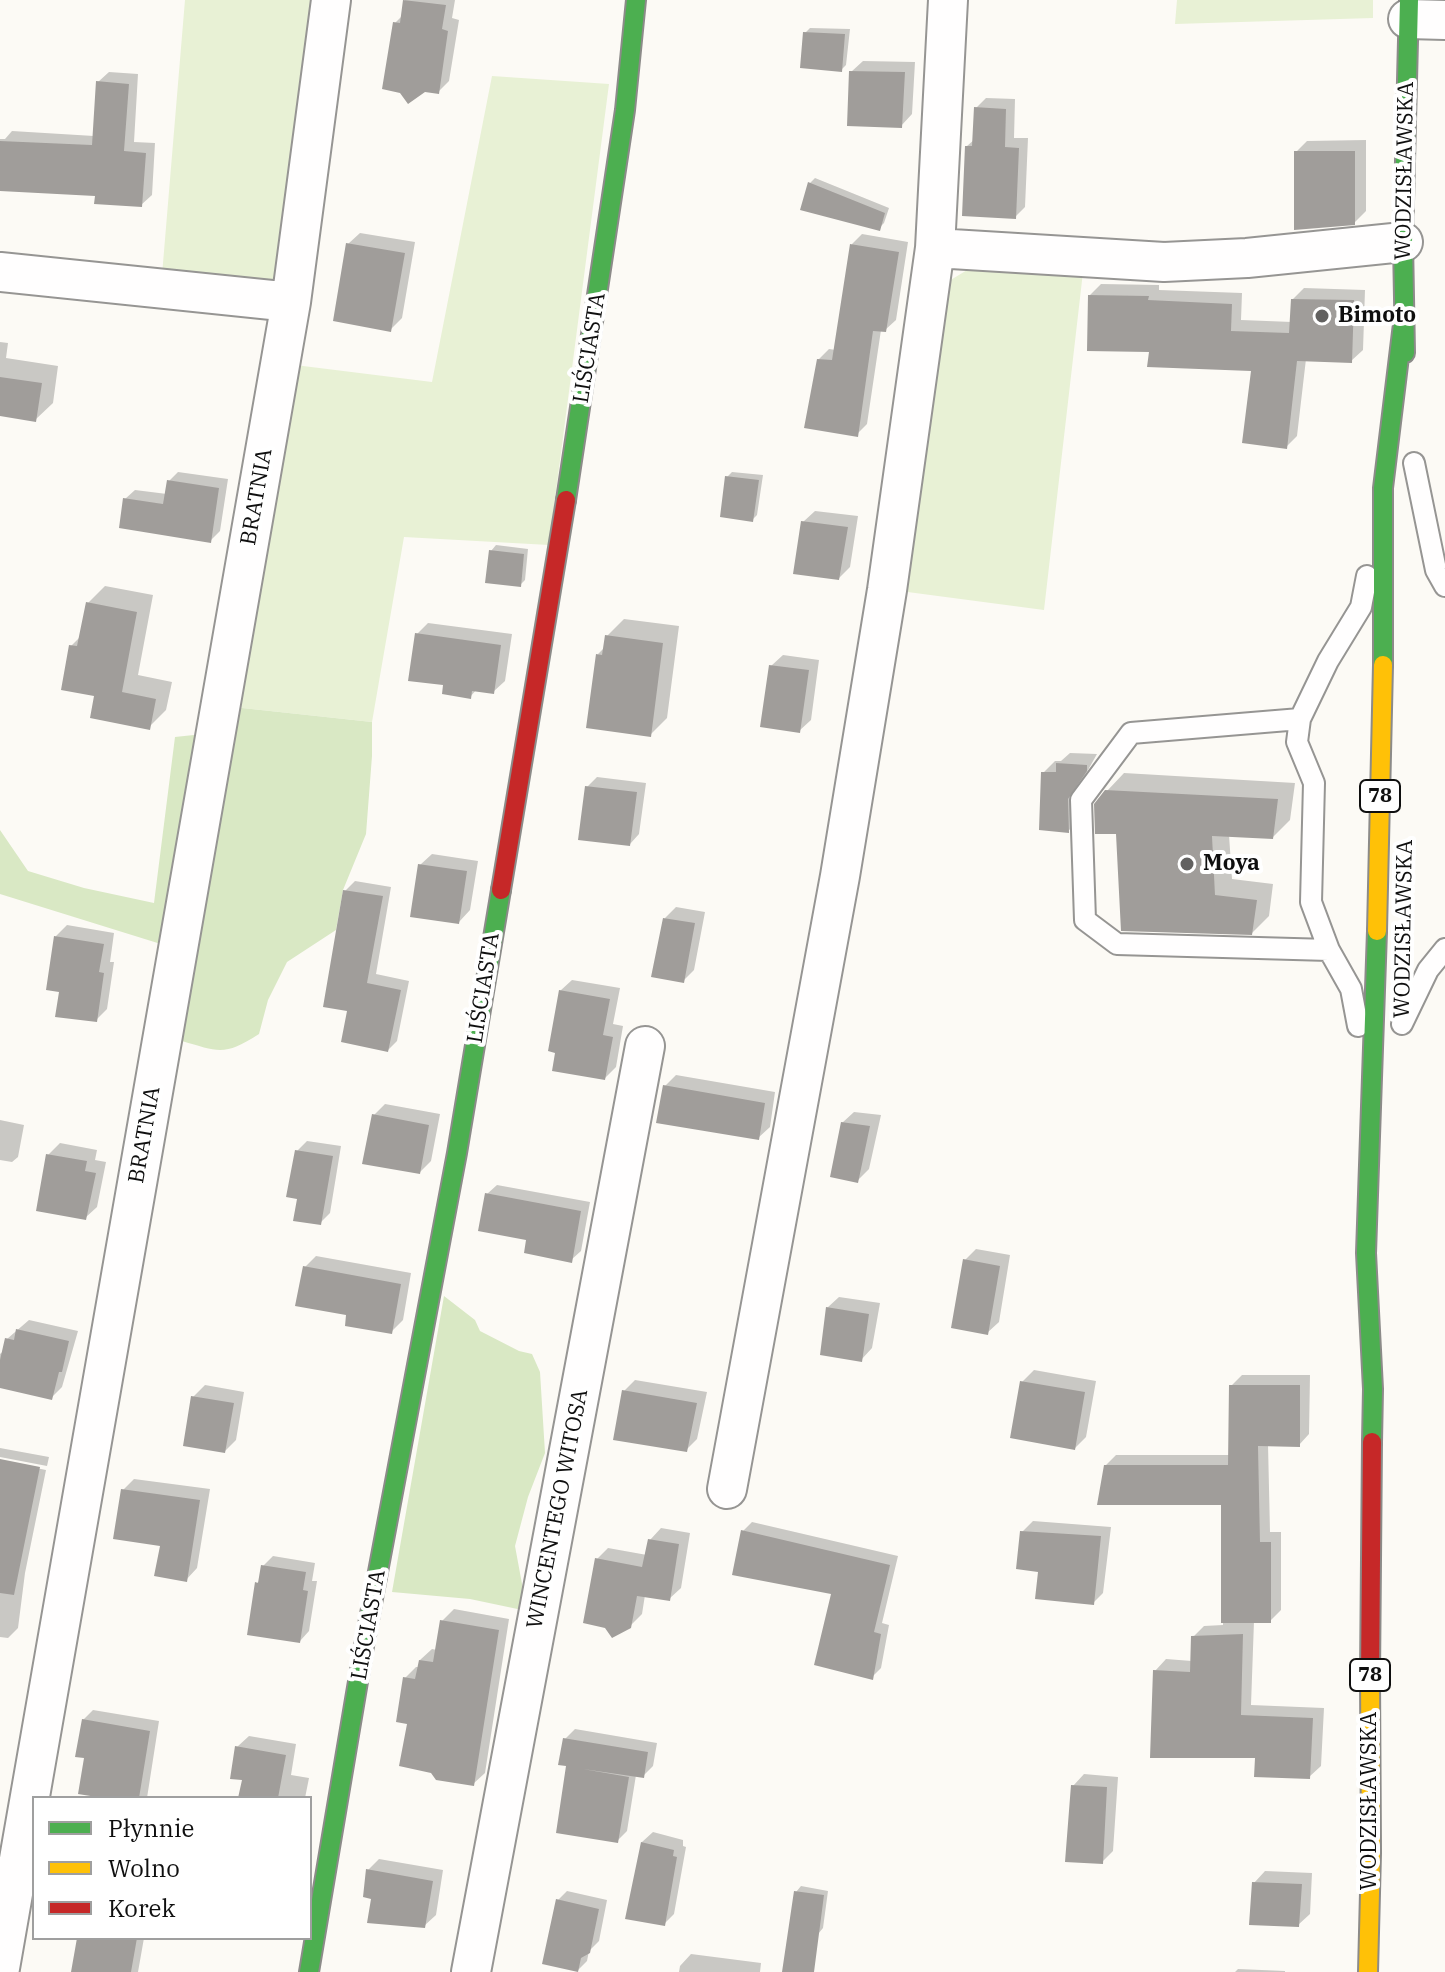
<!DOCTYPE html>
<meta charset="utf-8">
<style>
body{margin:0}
#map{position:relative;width:1445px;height:1972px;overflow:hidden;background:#fcfaf5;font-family:"IBM Plex Serif",serif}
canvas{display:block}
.legend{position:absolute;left:32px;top:1796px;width:280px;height:144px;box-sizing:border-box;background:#fff;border:2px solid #9f9f9f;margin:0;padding:10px 14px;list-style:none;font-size:24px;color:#0f0f0f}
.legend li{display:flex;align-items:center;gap:16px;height:40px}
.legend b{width:40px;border:2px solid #9f9f9f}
</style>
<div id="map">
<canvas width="1445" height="1972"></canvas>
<ul class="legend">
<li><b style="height:10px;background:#4caf50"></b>Płynnie</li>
<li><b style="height:10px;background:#ffc107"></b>Wolno</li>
<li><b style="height:10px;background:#c62828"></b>Korek</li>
</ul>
</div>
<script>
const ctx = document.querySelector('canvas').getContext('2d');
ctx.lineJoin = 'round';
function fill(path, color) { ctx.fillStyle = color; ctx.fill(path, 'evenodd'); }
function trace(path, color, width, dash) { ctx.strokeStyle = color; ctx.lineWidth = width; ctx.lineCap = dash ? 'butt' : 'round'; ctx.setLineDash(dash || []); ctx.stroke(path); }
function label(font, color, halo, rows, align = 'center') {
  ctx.font = font + ' "IBM Plex Serif",serif'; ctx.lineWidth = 8; ctx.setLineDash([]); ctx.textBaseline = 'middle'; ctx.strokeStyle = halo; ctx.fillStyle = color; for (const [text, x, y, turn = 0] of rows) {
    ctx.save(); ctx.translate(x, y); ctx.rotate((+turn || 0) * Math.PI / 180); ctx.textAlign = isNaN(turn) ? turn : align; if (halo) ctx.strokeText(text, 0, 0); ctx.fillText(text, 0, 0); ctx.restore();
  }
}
const green = new Path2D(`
 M185 0H311L282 222 278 292 162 275Z
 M1177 0H1373V18L1175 24Z
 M492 76 609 84 549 545 404 537 372 722 233 707 295 365 432 382Z
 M982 261 1083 272 1044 610 900 591 949 281Z`);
const forest = new Path2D(`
 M233 707 372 722V756L366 834 343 890 336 930 287 962 268 1000 259 1034C225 1056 219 1052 182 1041Z
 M203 734 164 945 0 894V830L28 871 84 888 154 903 175 737Z
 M444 1296 475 1320 480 1331 519 1351 532 1354 540 1372 545 1453 528 1497 515 1546 527 1611 470 1599 392 1592Z`);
const shadow = new Path2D(`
 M405 0H455L452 18 459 20 449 81 438 92 424 89 395 23 403 15Z
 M810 28 850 29 846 65 841 70 805 33Z
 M863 61 915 62 912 114 901 126 851 72Z
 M109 72 138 74 134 142 155 143 152 195 141 205 97 194 0 189V139H5L12 131 94 136 98 82Z
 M986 98 1015 99 1014 138H1028L1025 207 1015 217 967 146 975 139 976 108Z
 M1366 140V211L1354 223 1296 152 1307 141Z
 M815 178 889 208 884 223 879 228 802 209 810 183Z
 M360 233 415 242 402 318 390 330 348 244Z
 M862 234 908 242 896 320 885 330H881L867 424 857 434 818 360 829 349 836 350 852 244Z
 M1101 284 1159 285V290L1242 293 1241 320 1292 322 1293 299 1304 288 1365 290 1363 350 1351 361 1306 359 1297 436 1286 447 1253 369 1152 350 1090 295Z
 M0 342 8 343 6 358 58 366 53 403 35 420 0 414Z
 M178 472 228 479 220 531 210 541 125 499 135 490 167 494 169 481Z
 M732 472 763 475 757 515 752 520 727 477Z
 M815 511 858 516 850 567 839 578 803 522Z
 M496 545 528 549 525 580 520 585 491 551Z
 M105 586 153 595 138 675 172 682 166 710 149 727 96 695 71 646 81 636 88 603Z
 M624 619 679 626 667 718 650 735 598 654 605 647 607 636Z
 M428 623 512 634 505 681 493 692 477 689 470 697 446 684 417 634Z
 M783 655 819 660 811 720 799 731 771 666Z
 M1070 753 1097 754 1079 786 1080 820 1068 831 1043 773 1055 761H1061Z
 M1124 773 1295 783 1290 820 1273 837 1229 835 1232 879 1273 884 1269 916 1252 933 1118 832 1107 791Z
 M597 777 646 783 639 834 630 844 587 787Z
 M432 854 478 861 470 910 459 922 420 865Z
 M355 881 391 887 376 974 409 981 397 1041 388 1050 349 1010 345 891Z
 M676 907 705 912 694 970 683 981 665 918Z
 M67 925 114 933 110 962H114L107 1009 96 1020 61 991 56 936Z
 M572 980 620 988 613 1024 623 1026 616 1067 605 1078 560 991Z
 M676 1075 775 1092 770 1127 758 1138 665 1086Z
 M385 1104 440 1114 431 1161 420 1172 374 1115Z
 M854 1112 881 1115 869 1169 857 1181 842 1123Z
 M0 1120 24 1125 18 1157 12 1162 0 1160Z
 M307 1141 341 1146 330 1213 320 1223 297 1151Z
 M60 1143 97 1150 95 1160 106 1162 97 1207 85 1218 48 1155Z
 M497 1185 590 1202 581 1251 571 1260 529 1239 487 1194Z
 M976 1249 1010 1255 999 1322 987 1333 965 1260Z
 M316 1256 411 1273 403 1320 391 1332 349 1314 305 1267Z
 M839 1297 880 1303 872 1348 861 1360 827 1308Z
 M29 1320 78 1331 62 1387 52 1397 0 1386V1354L5 1350 7 1339Z
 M1034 1370 1096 1381 1086 1437 1075 1448 1022 1382Z
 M1242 1375H1310L1309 1434 1299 1445 1268 1444 1270 1532H1281V1610L1270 1621H1254L1251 1705 1324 1708 1321 1766 1309 1777 1257 1756 1155 1671 1166 1659 1192 1661 1193 1637 1204 1626 1223 1625V1503L1105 1466 1116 1455H1231V1386Z
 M635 1380 707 1392 697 1439 686 1450 624 1391Z
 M205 1385 244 1392 236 1440 225 1451 193 1397Z
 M0 1448 49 1457 47 1466 0 1457Z
 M0 1461 46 1470 25 1573 18 1628 8 1638 0 1637Z
 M134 1479 210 1489 197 1568 186 1580 123 1490Z
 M1033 1521 1111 1527 1103 1593 1093 1603 1040 1570 1022 1532Z
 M752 1522 898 1556 882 1623 889 1625 881 1668 872 1677 834 1593 743 1531Z
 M661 1528 690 1533 681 1588 669 1599 645 1595 642 1614 630 1626 597 1559 608 1548 647 1555 650 1540Z
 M273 1556 315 1563 312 1581H317L309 1631 300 1641 257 1583 261 1580 263 1566Z
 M454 1609 509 1619 485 1773 473 1784 409 1722 405 1678 416 1667H419L420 1660 432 1649 437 1650 442 1621Z
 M93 1710 159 1721 147 1798H105L86 1757 83 1720Z
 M575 1729 657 1743 653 1766 643 1776 636 1775 627 1831 617 1841 568 1765 565 1739Z
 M249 1736 296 1744 291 1775 309 1778 305 1798H240L244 1779 237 1747Z
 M1084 1774 1118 1777 1113 1851 1102 1862 1073 1786Z
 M653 1832 683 1840V1846L686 1847 674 1914 664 1924 642 1842Z
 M379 1859 443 1870 436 1915 424 1926 374 1897 368 1870Z
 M1265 1871 1312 1873 1310 1914 1298 1925 1254 1883Z
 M801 1886 828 1891 823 1928 818 1934 796 1892Z
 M567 1891 607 1900 599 1941 589 1951 587 1961 578 1970 558 1900Z
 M79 1938H144L138 1972H73Z
 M691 1954 761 1963 760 1972H679L680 1966Z
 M1238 1969 1285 1971V1972H1235Z`);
const building = new Path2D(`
 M403 0 446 5 442 29 448 31 439 94 425 92 408 104 400 93 382 89 393 22 400 23Z
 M803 32 845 34 842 72 800 68Z
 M849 71 905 72 902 128 847 126Z
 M96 81 129 84 124 151 146 153 142 207 94 204 95 196 0 191V141L92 145Z
 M974 107 1006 109 1005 147 1019 148 1016 219 962 216 965 146H972Z
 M1294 151H1355V225L1294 230Z
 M808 182 885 213 880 231 800 210Z
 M346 243 405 253 391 332 333 321Z
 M850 244 899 252 886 332 873 331 858 437 804 428 817 359 832 360Z
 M1088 295 1149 296 1148 300 1232 304 1231 331 1289 333 1291 299 1354 300 1352 363 1297 361 1287 449 1242 443 1251 371 1147 367 1149 352 1087 351Z
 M0 377 42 383 36 422 0 416Z
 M725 476 759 480 753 522 720 517Z
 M167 480 219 488 211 543 119 528 123 498 163 504Z
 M801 521 848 527 839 580 793 574Z
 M489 550 524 554 521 587 485 583Z
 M86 602 137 612 122 692 156 699 150 730 90 718 94 696 61 690 69 645 77 646Z
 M415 633 501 645 494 694 472 691 471 699 442 694 443 685 408 681Z
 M605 635 663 643 651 737 586 728 596 654 602 655Z
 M769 665 809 670 800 733 760 727Z
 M1056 763 1087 765V771L1068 799 1069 833 1039 830 1041 772H1056Z
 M585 786 637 792 630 846 578 840Z
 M1105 790 1278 799 1273 839 1212 836 1215 895 1257 900 1252 935 1121 931 1116 834H1095L1094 804Z
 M418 864 467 871 459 924 410 917Z
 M343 890 383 896 367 983 401 990 388 1052 341 1042 347 1011 323 1007Z
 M663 918 695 923 684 983 651 977Z
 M54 936 104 944 99 972 104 973 97 1022 55 1017 59 992 46 990Z
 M559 990 610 999 603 1035 613 1037 605 1080 552 1071 555 1053 548 1051Z
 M663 1085 765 1103 759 1140 656 1123Z
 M372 1114 429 1125 420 1174 362 1164Z
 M841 1122 870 1126 858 1183 830 1177Z
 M295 1150 333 1156 321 1225 293 1221 297 1199 286 1197Z
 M46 1154 87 1161 85 1171 96 1173 86 1220 36 1211Z
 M485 1193 581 1211 572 1263 524 1253 526 1240 478 1231Z
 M963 1259 1000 1266 988 1335 951 1328Z
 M303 1266 401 1284 392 1334 345 1326 346 1315 295 1306Z
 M826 1307 869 1314 862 1362 820 1355Z
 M16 1329 69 1341 62 1372H59L52 1400 0 1388V1360L5 1338 14 1340Z
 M1020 1381 1085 1392 1075 1450 1010 1438Z
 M1229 1385H1300V1447L1258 1446 1260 1542H1271V1623H1221V1505H1097L1104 1465H1228Z
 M622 1390 697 1403 687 1452 613 1440Z
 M191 1396 234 1403 225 1453 183 1446Z
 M0 1459 40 1467 14 1595 0 1593Z
 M121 1489 200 1500 187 1582 154 1576 160 1546 113 1539Z
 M741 1530 890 1565 874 1632 881 1634 873 1680 814 1665 831 1594 732 1575Z
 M1020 1531 1101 1536 1094 1605 1035 1599 1038 1572 1016 1569Z
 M648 1539 679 1544 670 1601 637 1596 631 1628 612 1638 605 1628 583 1623 595 1558 642 1567Z
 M261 1565 306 1572 303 1590 308 1591 300 1643 247 1635 255 1582 258 1583Z
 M440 1620 499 1630 474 1786 436 1780 431 1773 399 1766 407 1724 396 1722 403 1677 415 1679 419 1660 433 1662Z
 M1243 1634 1241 1715 1313 1718 1310 1779 1254 1777 1255 1758H1150L1153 1670 1190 1672 1191 1636Z
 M82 1719 150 1731 139 1798H103L78 1794 84 1758 75 1757Z
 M563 1738 648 1752 644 1778 583 1769 629 1777 618 1843 556 1833 566 1766 558 1765Z
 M235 1746 286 1755 278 1798H238L242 1780 230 1779Z
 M1071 1785 1107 1787 1103 1864 1065 1862Z
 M641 1842 674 1850 673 1856 677 1857 665 1926 625 1919Z
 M366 1869 433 1881 425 1928 367 1923 371 1899 363 1897Z
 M1252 1882 1302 1884 1299 1927 1249 1925Z
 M794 1891 824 1895 814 1972H782Z
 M556 1899 599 1909 590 1953 581 1958 578 1972 542 1964Z
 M77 1938H137L131 1972H71Z`);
const lane = new Path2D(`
 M1414 463 1436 570 1445 586
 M1300 719 1131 733 1081 800 1085 920 1117 944 1329 950
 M1402 1024 1428 970 1445 949
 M1358 1026 1351 989 1329 950 1311 902 1314 783 1297 742 1300 719 1328 661 1361 607 1367 576`);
const street = new Path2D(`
 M1408 19 1445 20
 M935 248 1164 262 1247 258 1403 242
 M0 272 291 302
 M727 1489 840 876 887 590 935 248 948 0
 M0 1968 291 302 331 0
 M471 1972 645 1046`);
const fast = new Path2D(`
 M1405 353 1403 242 1409 0
 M566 500 625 110 636 0
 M1383 665V488L1403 324
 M1372 1442 1373 1389 1366 1253 1377 931
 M309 1972 364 1646 457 1153 501 890`);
const slow = new Path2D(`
 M1377 931 1383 665
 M1368 1972 1371 1853 1370 1677`);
const jam = new Path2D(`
 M501 890 566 500
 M1370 1677 1372 1442`);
const markers = [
 [1322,316,8,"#626160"],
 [1187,864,8,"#626160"]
];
const shields = [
 [1380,796,40],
 [1370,1675,40]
];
const shieldNames = [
 ["78",1380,796],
 ["78",1370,1675]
];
const streetNames = [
 ["WODZISŁAWSKA",1405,171,-89],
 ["LIŚCIASTA",590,348,-81],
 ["BRATNIA",257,497,-80],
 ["WODZISŁAWSKA",1404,929,-89],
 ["LIŚCIASTA",484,988,-81],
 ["BRATNIA",145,1135,-80],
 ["WINCENTEGO WITOSA",558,1509,-79],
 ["LIŚCIASTA",369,1625,-80],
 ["WODZISŁAWSKA",1370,1801,-90]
];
const poiNames = [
 ["Bimoto",1338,316],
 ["Moya",1203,864]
];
fill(green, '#e8f1d5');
fill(forest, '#d9e8c4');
fill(shadow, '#0003');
fill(building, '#a09d9a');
trace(lane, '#969593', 24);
trace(street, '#969593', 42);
trace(fast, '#8c8b89', 22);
trace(slow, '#8c8b89', 22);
trace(jam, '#8c8b89', 22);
trace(lane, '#fffefe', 20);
trace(street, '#fffefe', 38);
trace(fast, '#4caf50', 18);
trace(slow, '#ffc107', 18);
trace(jam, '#c62828', 18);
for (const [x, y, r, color] of markers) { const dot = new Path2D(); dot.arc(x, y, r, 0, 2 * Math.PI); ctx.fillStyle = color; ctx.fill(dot); trace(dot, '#fff', 3); }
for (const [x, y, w] of shields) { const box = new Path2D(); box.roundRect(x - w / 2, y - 16, w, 32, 6); ctx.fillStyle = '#fff'; ctx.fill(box); trace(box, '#0f0f0f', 2); }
label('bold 20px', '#0f0f0f', null, shieldNames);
label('22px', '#0f0f0f', '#fff', streetNames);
label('bold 22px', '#0f0f0f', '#fff', poiNames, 'left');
</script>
